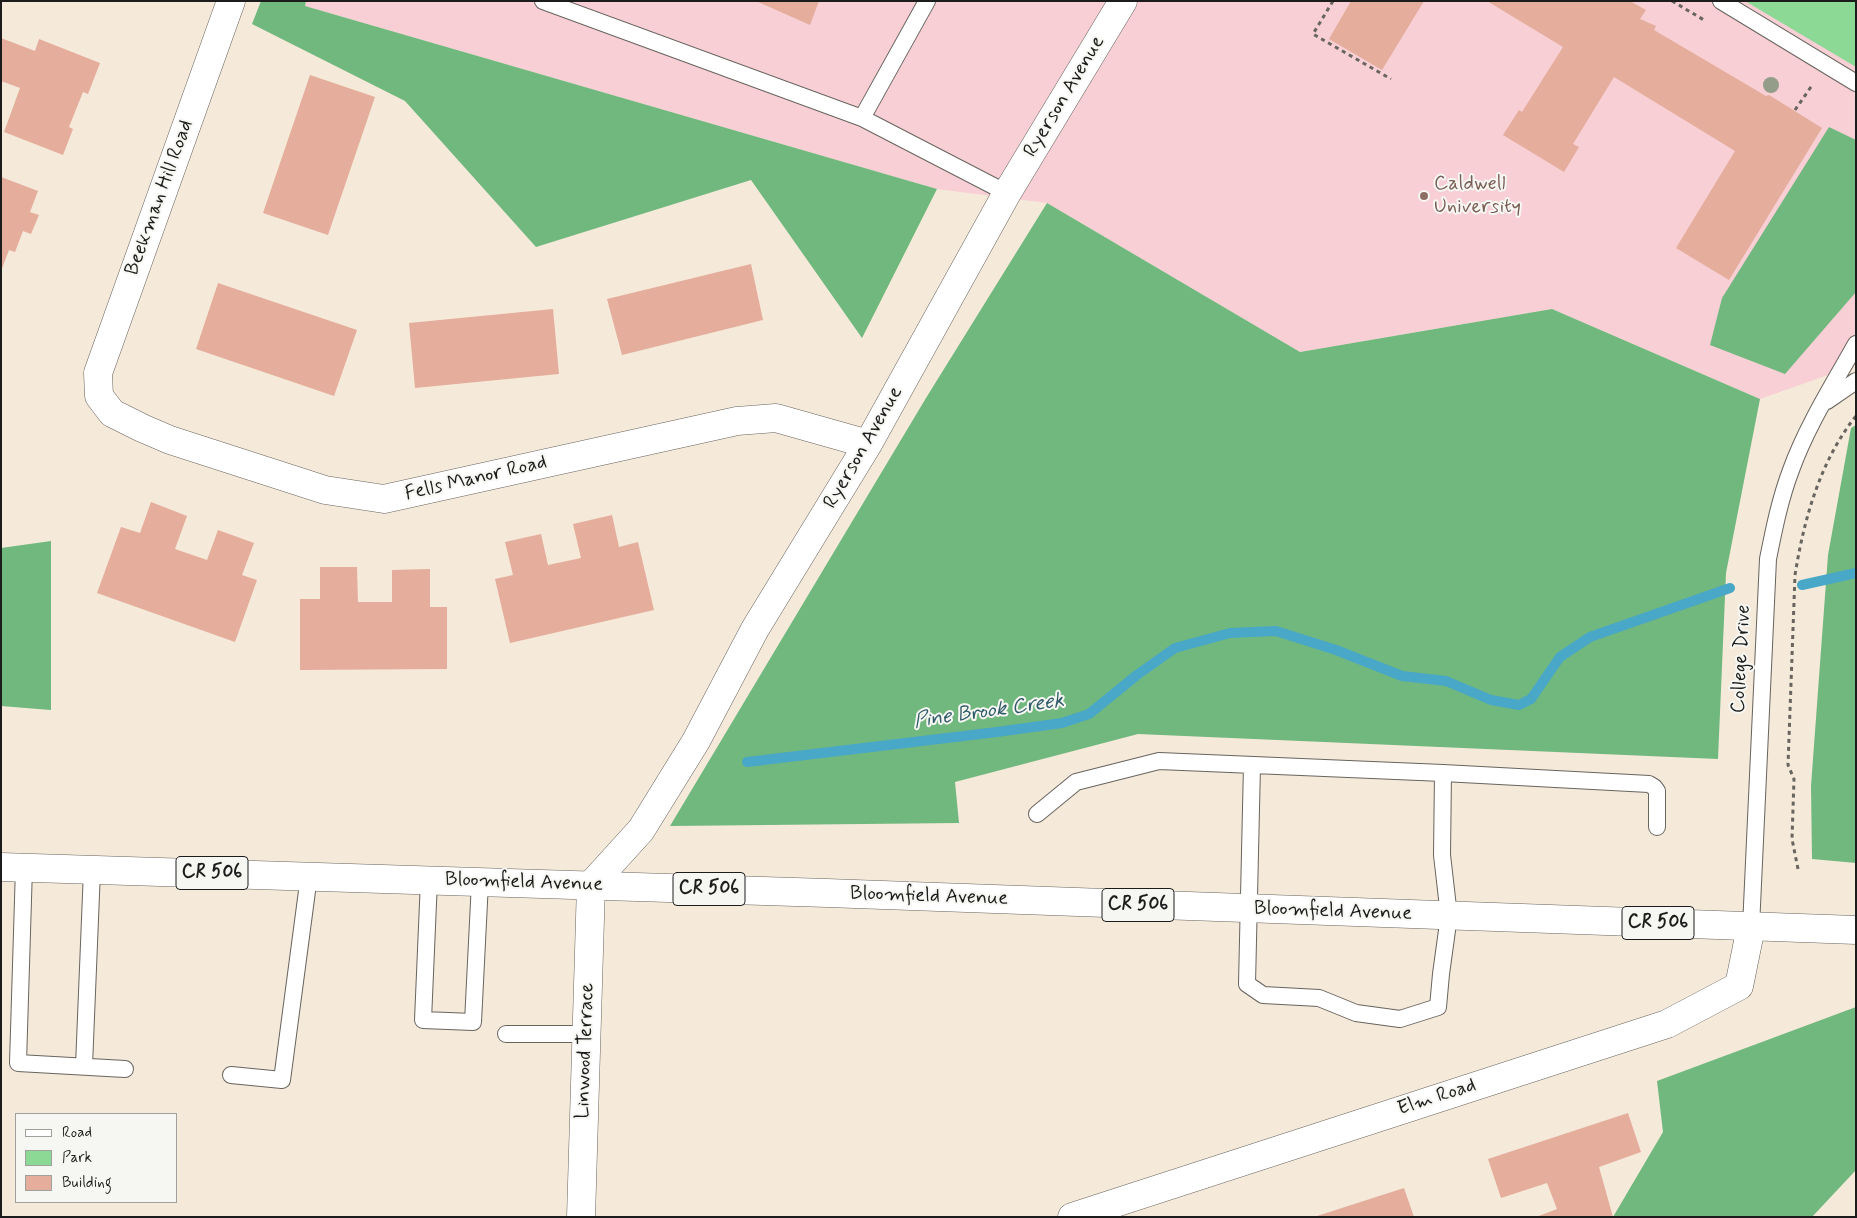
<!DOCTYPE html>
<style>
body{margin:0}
#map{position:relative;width:1857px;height:1218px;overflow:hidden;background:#f5e9da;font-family:Mynerve,sans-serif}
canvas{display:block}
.frame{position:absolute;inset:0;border:2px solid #1c1c1c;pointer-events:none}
.legend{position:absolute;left:15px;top:1113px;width:162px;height:90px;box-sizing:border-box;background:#f6f6f2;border:1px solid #9f9f9c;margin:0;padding:6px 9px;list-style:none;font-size:15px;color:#1c1c1c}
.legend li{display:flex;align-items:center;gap:10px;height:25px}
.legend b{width:25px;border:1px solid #9f9f9c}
</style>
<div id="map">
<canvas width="1857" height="1218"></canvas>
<div class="frame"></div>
<ul class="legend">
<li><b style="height:6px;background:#fff"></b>Road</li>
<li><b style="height:14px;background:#8cd895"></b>Park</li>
<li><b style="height:14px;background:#e5ad9b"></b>Building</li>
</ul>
</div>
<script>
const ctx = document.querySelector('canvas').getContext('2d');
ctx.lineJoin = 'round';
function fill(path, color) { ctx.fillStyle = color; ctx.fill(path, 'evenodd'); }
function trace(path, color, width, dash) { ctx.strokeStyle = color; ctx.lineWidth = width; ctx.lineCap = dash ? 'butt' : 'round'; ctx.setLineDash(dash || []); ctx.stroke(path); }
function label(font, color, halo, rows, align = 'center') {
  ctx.font = font + ' Mynerve,sans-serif'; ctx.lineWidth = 4; ctx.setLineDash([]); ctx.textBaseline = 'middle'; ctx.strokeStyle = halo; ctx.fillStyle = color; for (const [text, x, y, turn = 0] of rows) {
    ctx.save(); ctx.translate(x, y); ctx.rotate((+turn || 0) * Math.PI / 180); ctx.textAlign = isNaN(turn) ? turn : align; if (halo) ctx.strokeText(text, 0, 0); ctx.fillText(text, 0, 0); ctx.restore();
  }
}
const built = new Path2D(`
 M306 1H1856V365L1760 399 1552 309 1300 352 1047 203 937 189 305 6Z`);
const green = new Path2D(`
 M1745 1H1856V67Z`);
const forest = new Path2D(`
 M261 1H306L305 6 937 189 862 338 751 180 536 247 405 101 252 24Z
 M1829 127 1856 140V292L1785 374 1710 345 1722 298Z
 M1047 203 1300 352 1552 309 1760 399 1726 573 1718 759 1138 734 955 782 959 823 670 826 926 398Z
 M1856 425V863L1812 859 1811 786 1828 555 1851 428Z
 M51 541V710L1 706V548Z
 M1856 1007V1170L1812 1217H1613L1663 1132 1657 1081Z`);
const stream = new Path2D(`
 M1802 585 1856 573
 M747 762 997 732 1062 723 1089 714 1137 675 1175 648 1230 633 1276 631 1336 650 1402 676 1446 681 1491 700 1519 705 1531 699 1560 657 1590 637 1730 588`);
const building = new Path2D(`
 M756 1H819L810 25Z
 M1351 1H1424L1382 70 1329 39Z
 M1487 1H1630L1646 10 1640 19 1656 26 1654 30 1766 96 1769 95 1822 128 1729 280 1676 248 1735 151 1614 77 1573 144 1579 147 1564 172 1503 135 1519 110 1522 112 1563 47Z
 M1 38 35 51 39 39 100 63 88 94 83 92 69 127 73 129 63 155 4 132 20 88 1 81Z
 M310 75 375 97 328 235 263 213Z
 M1 177 38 191 30 212 39 215 31 234 23 231 15 252 9 250 1 271Z
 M751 264 763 320 622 355 607 299Z
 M218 283 357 330 334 396 196 349Z
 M553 309 559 374 415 388 409 323Z
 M151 502 187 516 175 549 207 560 218 530 254 543 242 575 257 580 235 642 97 593 121 527 140 533Z
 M612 515 619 547 638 542 654 610 510 643 495 579 513 575 505 542 541 534 548 565 581 558 573 524Z
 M320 567H357L358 602H392V570L430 569V607H447V669L300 670V599H320Z
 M1628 1113 1641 1152 1599 1167 1613 1217H1536L1557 1209 1547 1183 1501 1198 1488 1159Z
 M1404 1188 1414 1217H1317V1216Z`);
const path = new Path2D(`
 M1333 1 1313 34 1391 79
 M1672 1 1704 20
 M1795 110 1813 84
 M1798 869 1792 839 1794 779 1788 765 1795 575C1804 519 1820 461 1856 416`);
const lane = new Path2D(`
 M543 1 862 118 1007 193
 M1721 1 1856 83
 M862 118 927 1
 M1827 401 1856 381
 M1443 773 1649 784 1654 787 1657 791V827
 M1037 814 1076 782 1159 761 1443 773 1442 855 1449 916 1441 974 1438 1007 1400 1019 1356 1013 1319 998 1263 995 1247 984 1252 765
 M24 867 18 1063 125 1069
 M429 880 423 1020 473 1022 480 882
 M1751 927 1768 559C1774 529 1780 499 1791 470 1807 426 1833 385 1856 344
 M506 1034H587
 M84 1066 92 870
 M231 1075 282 1080 309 876`);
const street = new Path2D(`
 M231 1 98 373 99 396 112 413 142 428 170 440 325 490 384 499 737 421 776 418 868 444
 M581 1217 591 885 641 830 696 741 755 629 868 444 1007 193 1123 1`);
const secondary = new Path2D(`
 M1072 1217 1667 1024 1739 986 1751 927`);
const primary = new Path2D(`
 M1 867 827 893 1856 930`);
const trees = [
 [1771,85]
];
const markers = [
 [1424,196,5,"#8d6e63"]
];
const shields = [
 [212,873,72],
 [709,889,72],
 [1138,905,72],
 [1658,923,72]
];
const shieldNames = [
 ["CR 506",212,873],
 ["CR 506",709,889],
 ["CR 506",1138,905],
 ["CR 506",1658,923]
];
const streetNames = [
 ["Ryerson Avenue",1065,97,-59],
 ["Beekman Hill Road",160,198,-70],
 ["Ryerson Avenue",864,448,-60],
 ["Fells Manor Road",476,479,-13],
 ["College Drive",1742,659,-87],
 ["Bloomfield Avenue",524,883,2],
 ["Bloomfield Avenue",929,897,2],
 ["Bloomfield Avenue",1333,912,2],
 ["Linwood Terrace",586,1051,-88],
 ["Elm Road",1437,1098,-18]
];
const educationNames = [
 ["Caldwell",1434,185],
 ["University",1434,208]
];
const waterNames = [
 ["Pine Brook Creek",989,712,-8]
];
fill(built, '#f7cfd5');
fill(green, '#8cd895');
fill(forest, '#71b87e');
trace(stream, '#49a7c8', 10);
fill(building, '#e5ad9b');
trace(lane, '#68645e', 18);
trace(street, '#68645e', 29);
trace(secondary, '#68645e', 29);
trace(primary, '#68645e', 29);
trace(path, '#68645e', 3, [4, 4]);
trace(lane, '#fff', 16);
trace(street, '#fff', 28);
trace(secondary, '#fff', 28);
trace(primary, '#fff', 28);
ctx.fillStyle = '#939d89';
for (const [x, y] of trees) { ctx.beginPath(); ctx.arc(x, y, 8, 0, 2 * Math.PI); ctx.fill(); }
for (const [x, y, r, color] of markers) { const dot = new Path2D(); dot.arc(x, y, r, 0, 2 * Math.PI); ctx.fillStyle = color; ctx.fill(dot); trace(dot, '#f6f6f2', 2); }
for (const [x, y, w] of shields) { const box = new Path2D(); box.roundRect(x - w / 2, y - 16.5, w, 33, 4); ctx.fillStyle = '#f6f6f2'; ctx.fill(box); trace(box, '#1c1c1c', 1); }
label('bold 19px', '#1c1c1c', null, shieldNames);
label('20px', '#1c1c1c', '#f6f6f2', streetNames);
label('20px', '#785e54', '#f6f6f2', educationNames, 'left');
label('italic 21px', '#305b69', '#f6f6f2', waterNames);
</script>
